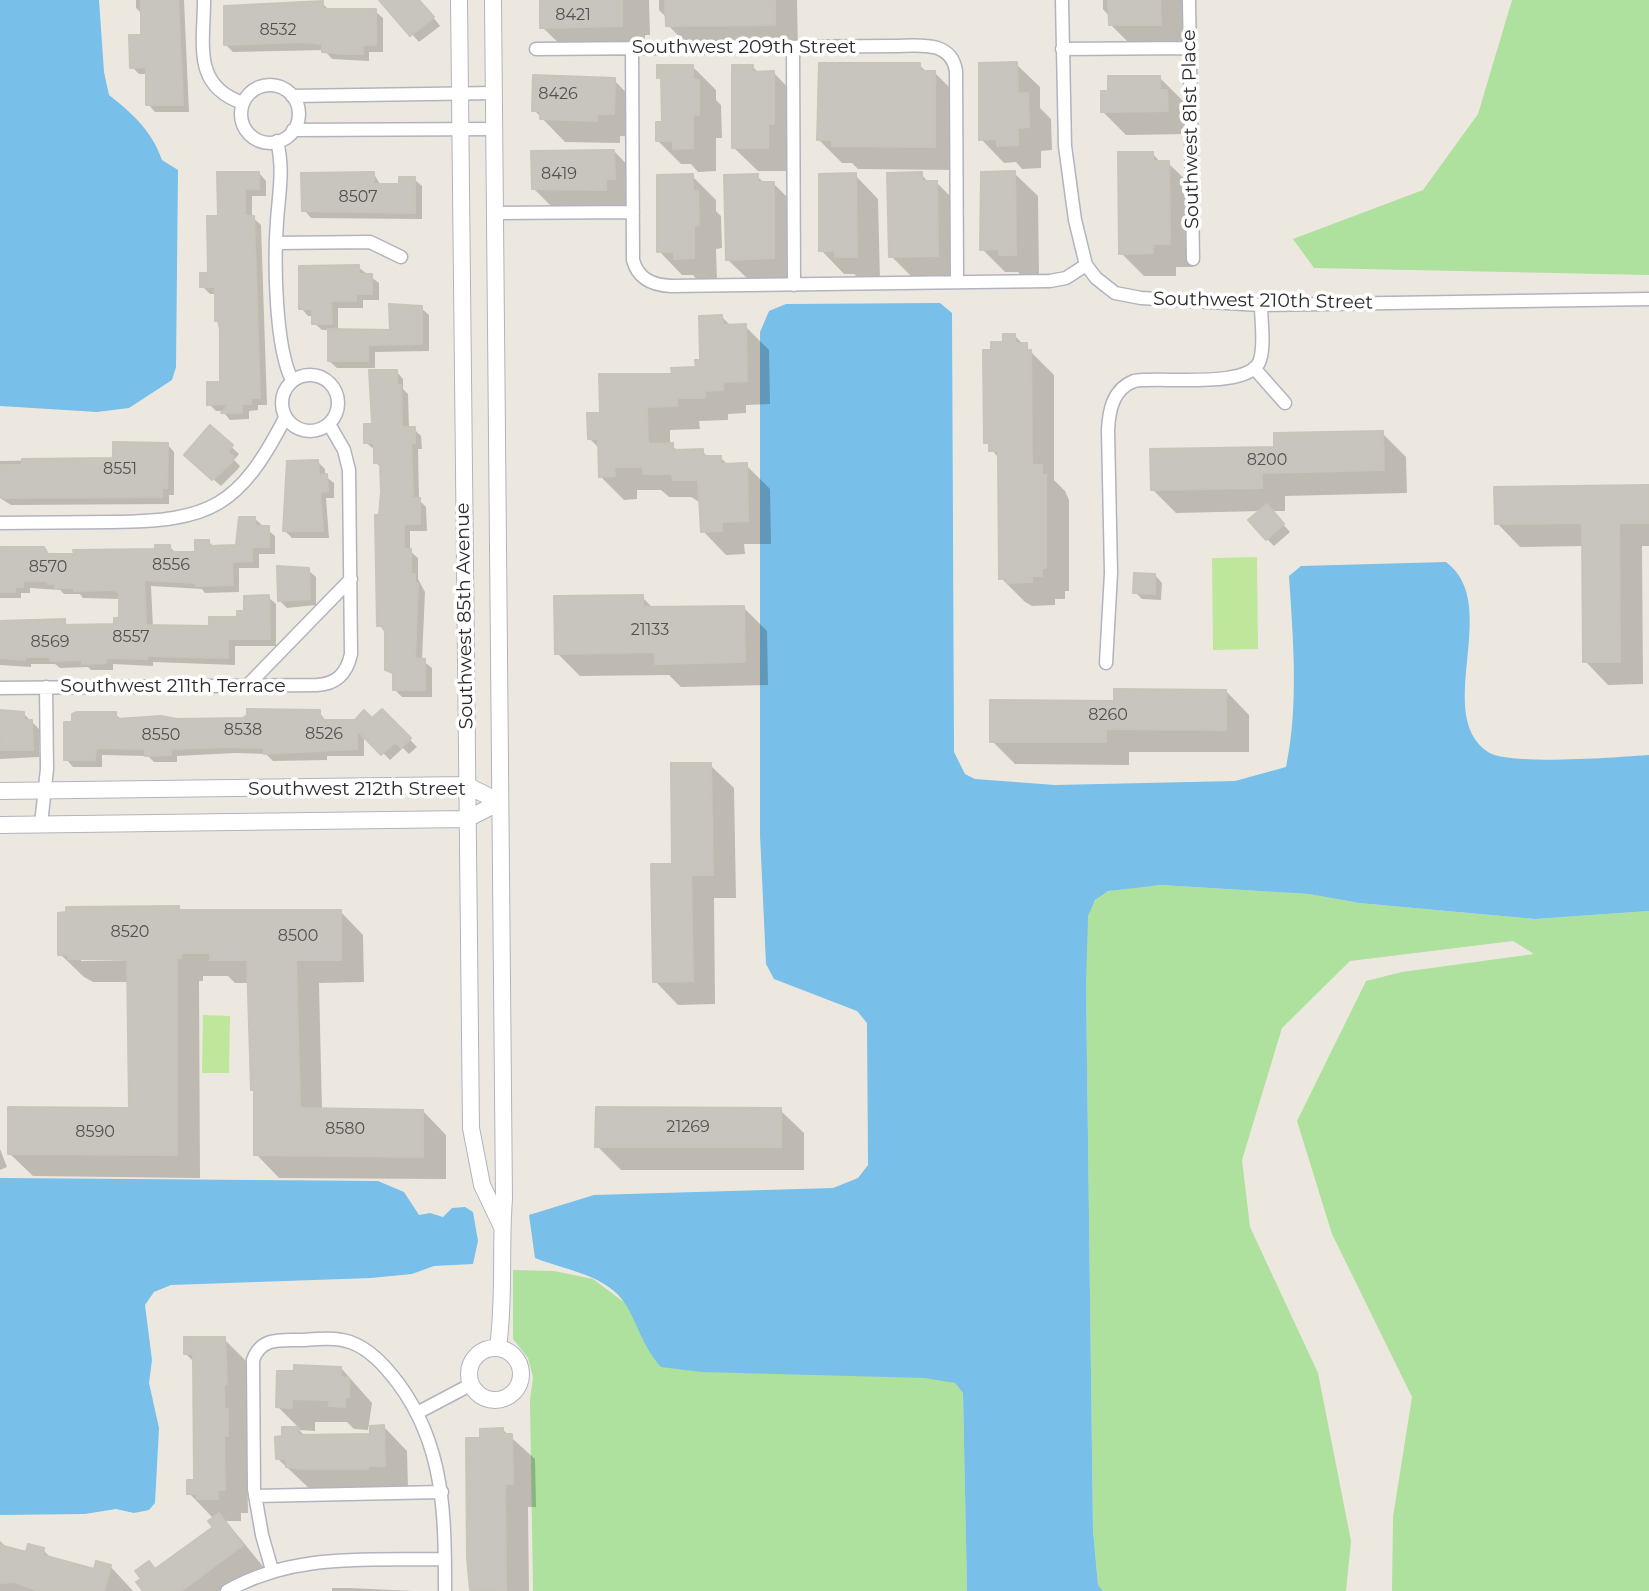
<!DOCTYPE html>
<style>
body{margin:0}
canvas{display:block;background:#ede8df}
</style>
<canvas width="1649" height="1591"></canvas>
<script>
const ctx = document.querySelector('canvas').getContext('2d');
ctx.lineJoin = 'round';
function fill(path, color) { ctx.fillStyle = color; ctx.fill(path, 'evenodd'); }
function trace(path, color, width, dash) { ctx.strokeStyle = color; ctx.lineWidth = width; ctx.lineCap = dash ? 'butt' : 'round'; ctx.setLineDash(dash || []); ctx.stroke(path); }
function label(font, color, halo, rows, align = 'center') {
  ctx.font = font + ' Montserrat,sans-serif'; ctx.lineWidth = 7; ctx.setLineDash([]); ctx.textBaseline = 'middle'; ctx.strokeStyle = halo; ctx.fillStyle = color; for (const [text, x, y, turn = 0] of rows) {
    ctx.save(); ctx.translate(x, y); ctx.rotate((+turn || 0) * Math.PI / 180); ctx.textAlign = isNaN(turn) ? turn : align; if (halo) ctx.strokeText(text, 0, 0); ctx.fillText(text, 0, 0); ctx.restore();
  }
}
const green = new Path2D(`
 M1512 0H1649V275L1314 268 1293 239 1423 190 1478 114Z
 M1161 885 1309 894 1359 903 1535 919 1649 911V1591H1392L1393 1517 1412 1397 1332 1234 1297 1121 1366 981 1402 972 1534 954 1513 941 1350 961 1282 1028 1242 1160 1250 1227 1318 1373 1351 1541 1346 1591H1103L1098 1585 1093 1530 1086 984C1087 958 1077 905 1106 892 1122 886 1145 887 1161 885Z
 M513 1270 554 1271 593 1279 625 1303 955 1383 963 1393 967 1591H533L530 1400 533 1377 528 1358 513 1339Z`);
const pitch = new Path2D(`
 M1257 557 1258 649 1213 650 1212 558Z
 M203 1015 230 1016 229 1073H202Z`);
const water = new Path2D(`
 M0 0H99L104 72 109 95C133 114 152 131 162 160L178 170 176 367 172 380 129 408 97 412 0 406Z
 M940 303 952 313 954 752 965 774 975 779 1055 785 1235 781 1286 767C1299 705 1293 639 1289 576L1301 566 1446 562C1503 604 1432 714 1488 752 1509 766 1619 757 1649 755V911L1535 919 1359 903 1309 894 1161 885 1108 891 1095 900 1088 916 1086 984 1093 1530 1098 1585 1103 1591H967L963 1393 955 1383 925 1378 702 1372 661 1367C642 1345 639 1327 626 1305 608 1275 565 1270 535 1258L529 1215 594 1195 833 1188 858 1178 868 1165 867 1023 857 1011 774 979 766 964 760 835V332L769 311 786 304Z
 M0 1178 378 1181 404 1192 419 1215 430 1213 443 1217 452 1208 465 1207 473 1212 478 1241 473 1264 434 1266 412 1274 371 1278 171 1285 154 1292 145 1305 152 1360 149 1383 159 1428 155 1503 149 1510 134 1513 116 1509 85 1514 0 1515Z`);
const shadow = new Path2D(`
 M136 0H184L189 112H155L148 104 147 74H139L132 67 143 37V15L136 8Z
 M382 0H420L440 26 419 42Z
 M542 0H649L650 35H645V49L566 50 542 27Z
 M659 0H797L798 48 691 49 668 25V19L659 10Z
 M1103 0H1184L1191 25 1183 26V48H1134L1111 25 1110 17 1103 9Z
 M322 3 330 11H375L383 18V52H369V61L332 59 324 50 233 52 226 45Z
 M1016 64 1040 87V108L1051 119 1052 150 1041 151V168L1022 169 1016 162 1004 163 981 139Z
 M919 65 927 72H934L958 96V170L858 169 852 163H842L819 140Z
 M692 66 716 90V100L721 105 722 138H716V171L698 172 691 164H681L658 141 664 123 663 81 659 77Z
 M752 66 759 73H774L797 97 791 171H758L734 148Z
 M1159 77 1183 101V108L1190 115V134L1126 135 1102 111Z
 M614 80 637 104V137L620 136V143L565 142 534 110Z
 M614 151 637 175 629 212H557L533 188Z
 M1153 154 1161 163H1168L1192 186 1193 267H1176V276H1144L1121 253Z
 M259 173 266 181V196H252V217L261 225 267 405H258V410L249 411V419L230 420 224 413 226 411H216L209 404 222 384 220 323 217 320 216 294H210L202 286 209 275 220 217Z
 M1014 173 1038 196 1039 278H1024L1018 272H1005L982 249Z
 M374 174 381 186H401L414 179 422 186V219L311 218 304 210Z
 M921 174 929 183 936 182 960 206V279H914L891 256Z
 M855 175 878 199 880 280H861L854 274H844L821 250Z
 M692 176 716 200V211L721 216 722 248 716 249 717 281 699 282 693 275H682L659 251Z
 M757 176 765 184H774L797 207V281L751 282 727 259Z
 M358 267 379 283V300H363V308H338V331L392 332 421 308 429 315V351L375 352V368H337L329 361V330H322L314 323V316H308L301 308Z
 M722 317 731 326H745L769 350 770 404 746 405V413L728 414V420L699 421 700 429 670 430V445L679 451H702L709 458 720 457 729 466 746 465 770 489 771 544H744L745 554 726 555 703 531 701 503 691 497H669L661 490H637V499L624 500 600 476V449L590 439 602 414 674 376 697 369Z
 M1015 336 1054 375V480L1065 491 1069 500V591H1065V599H1055V605L1032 606 1025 602 1001 578 1000 460 986 442 992 352Z
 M396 371 403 379V389L408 394 409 429H414L421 436 422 449H418L419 500 426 507 427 531H410V551L418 558V579L425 592 422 660 432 668V697H402L395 690V677L387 669 386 633 379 625 382 468 376 463 375 450 365 442Z
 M211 428 239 454 234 460 240 466 238 469 221 486 194 462Z
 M1382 433 1406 457 1407 493 1285 496V511H1271L1290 532 1274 546 1267 539 1262 511 1176 513 1152 489Z
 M167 444 174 452V495H169V504L11 505 0 498V461L115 459Z
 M318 462 325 469V476L334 483V498H326L329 538H292L285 531Z
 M1649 487V546H1642L1643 684 1608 685 1585 661 1584 546 1520 547 1497 523Z
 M255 519 275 536V554H259V568H239V592L205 593 202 589 151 586 153 627H211L239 619 268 597 276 604V646H235V665L153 662V666L113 664V670H91L88 667 60 668 55 664H31V667L0 665V622L64 621 70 627 116 626 121 620V599L83 598 80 594H64L60 590 30 588V593H21V598H0V549H43L51 556 156 551 170 547 177 554H197L208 541 214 547 238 546Z
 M308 570 316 577V605L287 608 280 601Z
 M1155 575 1162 583 1161 600 1142 599 1135 592Z
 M642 597 654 609 744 608 767 631 768 685 681 687 669 675 580 676 557 653Z
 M1226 691 1249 715V752H1129V765L1015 764 992 741 1116 702Z
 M382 711 417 747 409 754 403 748 390 760 364 734V756H327V760L273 761 266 754 235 753 177 756V762H154L148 756 102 755V767H73L66 759 115 714 122 720 177 721 244 719 319 712 326 721 372 720Z
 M0 712 23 713 39 729V757L0 759Z
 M710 765 734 788 736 898H714L715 1004 678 1005 655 981 674 865Z
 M179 908 183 912 340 911 363 935 364 982 319 983 322 1110 423 1111 446 1135V1179L279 1178 256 1154 250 983H235L228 976H203V981H199L200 1178 33 1176 9 1153 131 1109 129 982H93L84 977 60 954ZM81 957H136V960L81 961Z
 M780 1110 804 1133V1170H621L597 1146Z
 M0 1149 7 1167 0 1170Z
 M224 1339 248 1363 250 1407H247V1430L251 1434V1459H247L248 1513H241V1521H226L265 1569 235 1591H145L156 1570 215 1527 217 1517H212L189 1493 196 1482 195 1363 186 1354Z
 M341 1368 372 1403 368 1430 354 1429 347 1422H315V1431L299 1430 305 1436 372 1435 384 1427 407 1451 408 1489 311 1490 278 1459 284 1429H300L278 1407Z
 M503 1430 535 1459 536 1507H528L529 1591H473L468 1440H482Z
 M0 1541 9 1550 27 1554 43 1550 53 1560 95 1571 110 1566 133 1591H0Z
 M332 1588H350L414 1591H332Z`);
const building = new Path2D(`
 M141 0H178L183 105H146V67L130 68 129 35H141Z
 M379 0H419L434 17 410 36Z
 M540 0H622V26L540 28Z
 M665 0H775V25L666 26Z
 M1108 0H1160L1161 25H1109Z
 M323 1V9H376V45H363V54H345L322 52V44L303 42 224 45V6Z
 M1017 62 1018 94 1028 93 1029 127 1018 128V145L997 146V139L979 140V63Z
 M819 63H920V71H935V147L832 146V140H817Z
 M657 65H693V80H699V115H693V148L673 149V141H656V122H662L661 77 657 78Z
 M732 65H753V72L774 71V124H768V148H732Z
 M533 75 615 78 614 114H597V121L540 119V111H532Z
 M1108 76H1160V90H1167L1168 111 1101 112V91H1108Z
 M614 150 615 179H606V190L532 189 531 151Z
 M1118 152H1153V161H1169L1170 244H1153V253L1119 254Z
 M1015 171 1016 255H999V249L980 250 981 172Z
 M217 172H259V189H245V216H254L260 398H251V404H242V413H221L229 404 207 405V382H220V329L218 321H215V287H200V273H208L207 216H218Z
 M374 172V184H399V177H415V213L302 211 301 173Z
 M922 172V181H937L938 256 889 257 887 173Z
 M856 173 857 257H835V251H819V174Z
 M693 174V191H698L699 225 694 226V258L674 259V252H657V175Z
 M758 174V182H774V258L726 260 724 175Z
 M359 265V274H372V294H356V301H331L332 324H312V309H299V266Z
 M389 304 422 306V344L368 345V361H328V329L390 330Z
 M722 315 723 325 746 324 747 381 723 382V390L705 391V398H677V406L647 407V413L648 444 673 443V450L703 449V456H721V464L747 463 748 521 722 522V531L701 532 698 480H673L672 474H643V467H614L615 476 599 477 598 439H588L587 413H600L599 374H672L671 368 696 367 695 360H700L699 316Z
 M1003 334H1015V343H1027V350H1031L1032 465H1042V475H1046V568H1042V576H1032V582L1007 583V579H999L998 451H989V443H984L983 350H991V342H1003Z
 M369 370H397V385H401L402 427H415V443H411L413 498H420V524H404V549H411V574H415V583H418L415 658 425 659V690H393V673L385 670V631L382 626H377L375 515H379L381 492 380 463H374V443H364V424H372Z
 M210 425 233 445 228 452 234 457 232 462 212 480 184 455Z
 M1383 431 1384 470 1262 473V488L1151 490 1150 449 1274 447V433Z
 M113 442 168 443 167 488H162V497L2 498 0 494V465H22V459L113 458Z
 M318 460 319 475 327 474 328 491 320 492 323 531H283L287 461Z
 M1649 485V523H1619L1620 662H1583L1582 523 1495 524 1494 487Z
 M1267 504 1284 524 1266 540 1248 520Z
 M239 517H255V526H269V547H252V561L232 562 233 585 196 586V583L144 580 146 625 209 626V617H237V611H244V596L269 595 270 639H228V658L147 656V659L106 658V663L82 664V660L50 661V657H25V660L0 658V621L65 619V625L114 624V618H119V592L115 590 74 591V588H55V584H48V581H23V587H15V592H0V547H44L48 554H74L73 550 155 549V545H170V552H195V540H209V546L236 545Z
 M277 566 309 568 310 599 278 601Z
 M1134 573 1155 574V594L1133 593Z
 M643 595V607L744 606 745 662 655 664V652L555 654 554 596Z
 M1114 689 1226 690V730L1106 729V742H990V700L1114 701Z
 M247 709 320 710V717L323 720H355L364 710 372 718 382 709 411 738 401 748 395 742 381 755 357 730V749L264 754V748L227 747 171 749V755L145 756V749L96 748 95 760H64V722H72V714L77 712H116V719L161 716 177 719 243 718 247 715Z
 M0 710 24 712V720H32L33 750H1Z
 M671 763H711L713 875H691L693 981 653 982 651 864H672Z
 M179 906V910H341V960H296L300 1108 423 1110V1157L254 1155V1090H251L247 960H210V953H181V958H177V1155L8 1154V1107L129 1108 127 959H68V955H58V913L66 912V907Z
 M596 1107 781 1108V1147H595Z
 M184 1337H225L227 1384H224V1409H228V1436H224L225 1490H218V1499H197V1494H187V1480H194L193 1354H184Z
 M294 1365 341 1367V1377L349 1378V1397H345V1407L329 1406V1400L292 1399V1408L276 1407 277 1371H294Z
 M384 1425 385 1466H368V1469H304L286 1467V1459H276L275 1437 282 1436V1427H298V1435L370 1434V1426Z
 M503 1428V1434H512L513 1470V1484H505L506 1591 470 1590 467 1558 466 1438H480V1429Z
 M219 1513 243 1545 181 1591H143L136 1582 141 1579 135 1571 149 1561 155 1569 213 1527 208 1521Z
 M28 1544 44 1548 43 1555 94 1569 96 1561 111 1565 104 1591H38L15 1582 0 1583V1545L26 1552Z`);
const minor = new Path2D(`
 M204 0C204 44 192 86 243 103
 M1062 0 1065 146 1075 220 1086 265 1096 278 1115 293 1141 298 1261 305 1649 299
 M1189 0 1193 259
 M793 47 794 285
 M632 48 633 260C638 279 652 285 671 286L1050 281 1066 278 1086 265
 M536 49 891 46C917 46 951 39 956 71L957 282
 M1062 49 1189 48
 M241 114a29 29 0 1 1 58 0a29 29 0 1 1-58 0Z
 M292 96 494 93
 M293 130 494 129
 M277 141C284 170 279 192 277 221 274 260 275 347 292 380
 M495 213 633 212
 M276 243 370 242 401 257
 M1254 368 1285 403
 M282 403a28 28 0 1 1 56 0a28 28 0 1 1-56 0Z
 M0 523C37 523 75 522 112 522 211 521 239 507 285 418
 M1106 663 1111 573 1108 430C1109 410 1113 389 1134 381 1160 376 1251 390 1260 360 1265 344 1261 322 1261 305
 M247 686 351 579
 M0 688 317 685C337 684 347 673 351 654L349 470 344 450 329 424
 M41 824 47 769 46 687
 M417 1413 470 1385
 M255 1496 442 1492
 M272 1570 262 1535 254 1489 253 1360C261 1337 281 1340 302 1340 317 1339 335 1337 350 1342 370 1349 385 1366 398 1383 445 1446 445 1516 445 1591
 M227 1591C295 1552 369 1561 445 1559`);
const tertiary = new Path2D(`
 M459 0 471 1128 482 1185 502 1227
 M493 0 504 1199C500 1249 505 1298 498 1347
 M0 791 466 785 500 802
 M0 825 467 819 500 802
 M469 1374a26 26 0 1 1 52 0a26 26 0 1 1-52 0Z`);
const numberNames = [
 ["8421",573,15],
 ["8532",278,30],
 ["8426",558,94],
 ["8419",559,174],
 ["8507",358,197],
 ["8200",1267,460],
 ["8551",120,469],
 ["8556",171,565],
 ["8570",48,567],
 ["21133",650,630],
 ["8557",131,637],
 ["8569",50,642],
 ["8260",1108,715],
 ["8538",243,730],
 ["8526",324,734],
 ["8550",161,735],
 ["8520",130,932],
 ["8500",298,936],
 ["21269",688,1127],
 ["8580",345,1129],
 ["8590",95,1132]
];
const streetNames = [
 ["Southwest 209th Street",744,47],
 ["Southwest 81st Place",1191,129,-91],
 ["Southwest 210th Street",1263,301,1],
 ["Southwest 85th Avenue",465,616,-91],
 ["Southwest 211th Terrace",173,686],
 ["Southwest 212th Street",357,789]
];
fill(green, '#aee09e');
fill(pitch, '#bfe79b');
fill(water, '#78bfe9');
fill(shadow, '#0003');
fill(building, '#c8c5be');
trace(building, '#c8c4b8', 2);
trace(minor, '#b2b3be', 15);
trace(tertiary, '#b2b3be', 18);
trace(minor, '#fff', 12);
trace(tertiary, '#fff', 16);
label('16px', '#535250', null, numberNames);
label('19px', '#2c2c2c', '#fff', streetNames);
</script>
